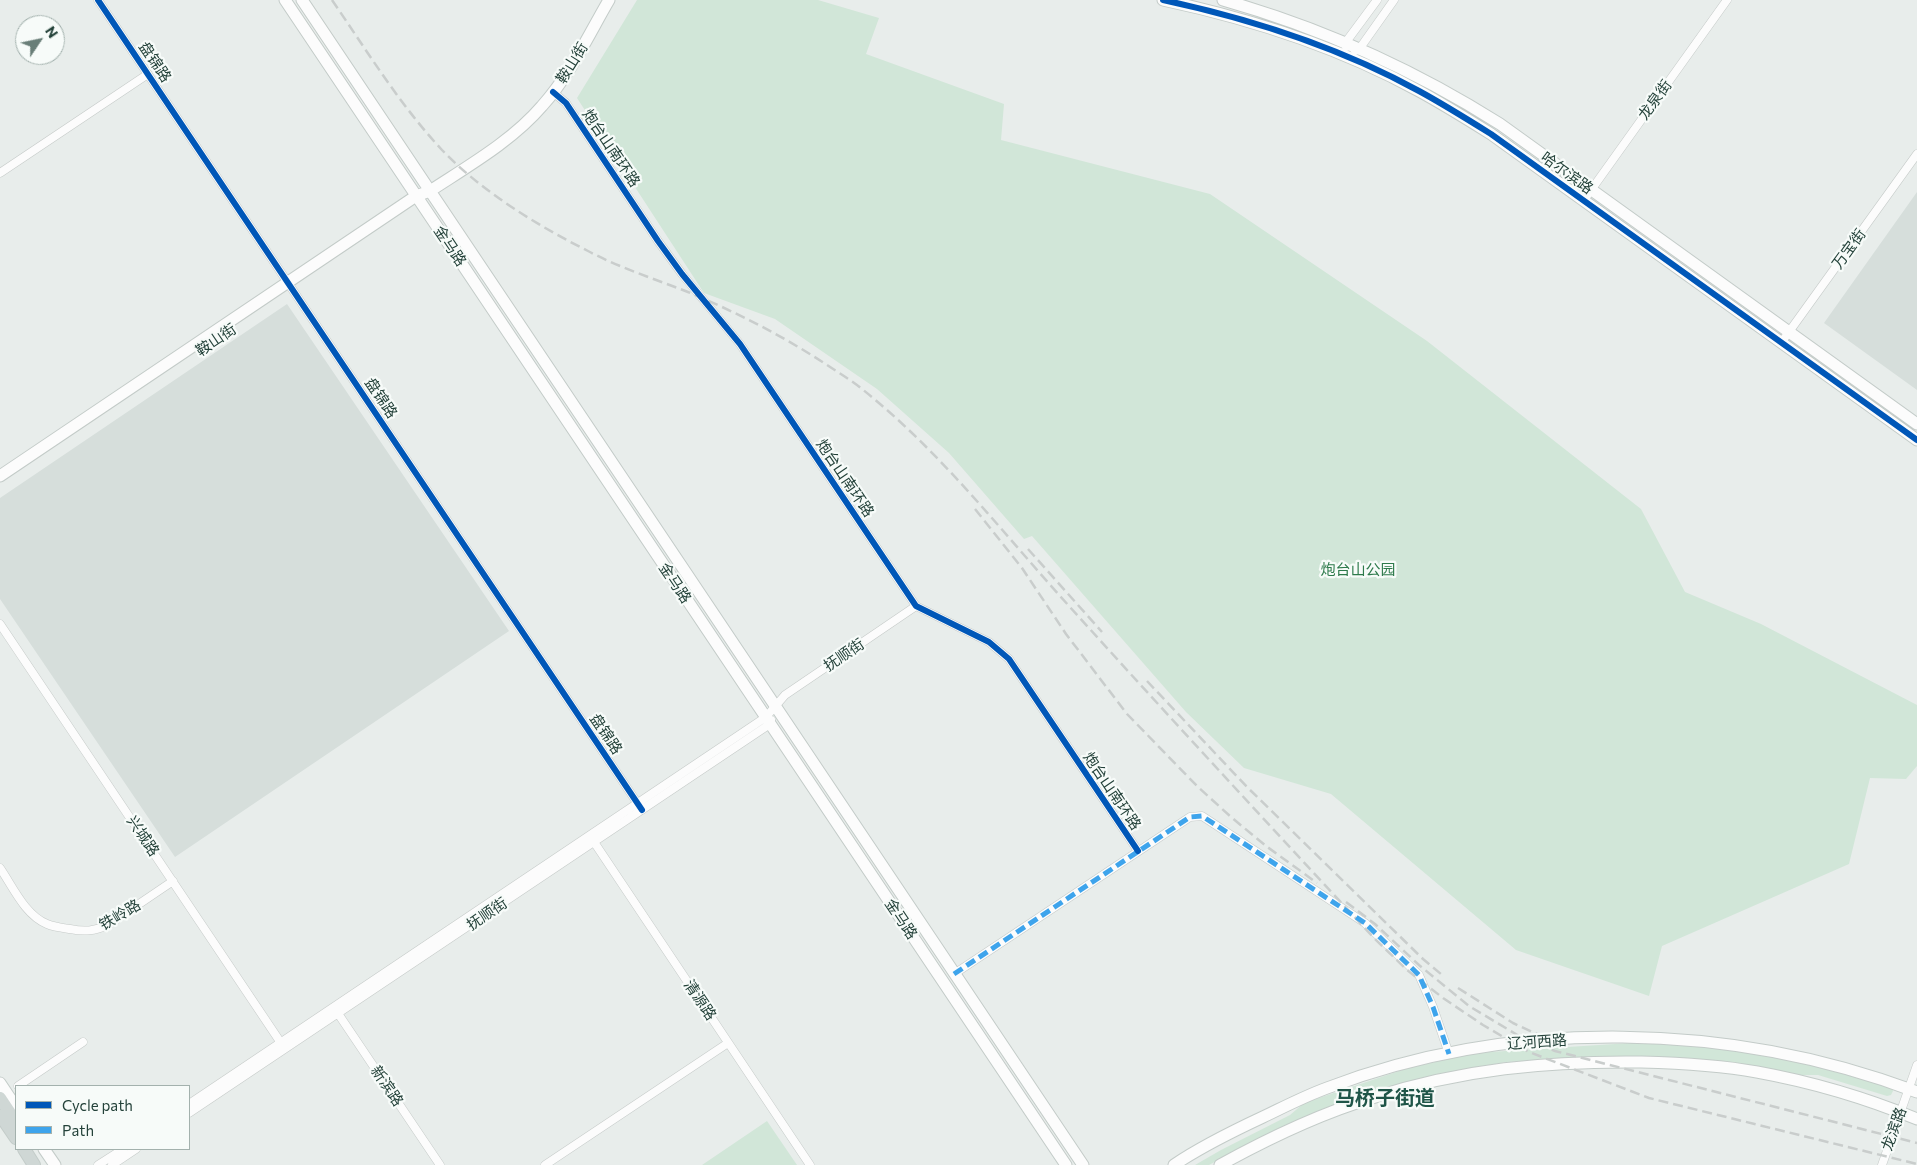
<!DOCTYPE html>
<meta charset="utf-8">
<style>
body{margin:0}
#map{position:relative;width:1917px;height:1165px;overflow:hidden;background:#e8edeb;font-family:Commissioner,sans-serif}
canvas{display:block}
.legend{position:absolute;left:15px;top:1085px;width:175px;height:65px;box-sizing:border-box;background:#f7fbf9;border:1px solid #a3b1ad;margin:0;padding:6px 9px;list-style:none;font-size:15px;color:#24423a}
.legend li{display:flex;align-items:center;gap:10px;height:25px}
.legend b{width:25px;border:1px solid #a3b1ad}
.north{position:absolute;left:15px;top:15px;width:50px;height:50px;box-sizing:border-box;background:#f7fbf9;border:1px solid #a3b1ad;border-radius:50%;rotate:56deg;font-size:14px;font-weight:700;line-height:20px;text-align:center;color:#24423a}
.north::after{content:'';display:block;margin:auto;width:18px;height:22px;background:#697e78;clip-path:polygon(50% 0,100% 100%,50% 72%,0 100%)}
</style>
<div id="map">
<canvas width="1917" height="1165"></canvas>
<ul class="legend">
<li><b style="height:6px;background:#0057b8"></b>Cycle path</li>
<li><b style="height:6px;background:#3ea4ec"></b>Path</li>
</ul>
<div class="north">N</div>
</div>
<script>
const ctx = document.querySelector('canvas').getContext('2d');
ctx.lineJoin = 'round';
function fill(path, color) { ctx.fillStyle = color; ctx.fill(path, 'evenodd'); }
function trace(path, color, width, dash) { ctx.strokeStyle = color; ctx.lineWidth = width; ctx.lineCap = dash ? 'butt' : 'round'; ctx.setLineDash(dash || []); ctx.stroke(path); }
function label(font, color, halo, rows, align = 'center') {
  ctx.font = font + ' Commissioner,"Noto Sans SC",sans-serif'; ctx.lineWidth = 4.5; ctx.setLineDash([]); ctx.textBaseline = 'middle'; ctx.strokeStyle = halo; ctx.fillStyle = color; for (const [text, x, y, turn = 0] of rows) {
    ctx.save(); ctx.translate(x, y); ctx.rotate((+turn || 0) * Math.PI / 180); ctx.textAlign = isNaN(turn) ? turn : align; if (halo) ctx.strokeText(text, 0, 0); ctx.fillText(text, 0, 0); ctx.restore();
  }
}
const built = new Path2D(`
 M1917 192V390L1824 323Z
 M287 304 509 631 175 857 0 599V498Z`);
const green = new Path2D(`
 M637 0H818L879 18 866 54 1004 104 1001 140 1210 194 1427 341 1641 509 1685 592 1761 624 1917 705V766L1906 779 1870 778 1849 864 1662 946 1649 996 1516 950 1331 794 1244 768 1186 712 1032 536 1024 539 949 453 877 389 775 319 704 293 577 98Z
 M1646 1042C1704 1046 1761 1053 1818 1066 1843 1071 1867 1080 1892 1087L1893 1091 1891 1095 1887 1096 1818 1075H1799L1725 1062 1673 1058 1611 1057 1506 1062 1442 1074 1259 1138 1209 1165H1195L1221 1150 1290 1115 1304 1103 1405 1069 1474 1053Z
 M767 1121 797 1165H702Z`);
const street = new Path2D(`
 M98 0 642 810
 M1346 47V42L1377 0
 M1355 51 1360 48 1394 0
 M553 92 566 103 658 241 682 274 740 344 916 606 989 642 1009 659 1138 851
 M0 173 148 74
 M1584 200 1727 0
 M1781 343 1917 154
 M0 624 283 1046
 M592 839 810 1165
 M0 868C13 887 25 915 47 924 54 927 63 928 70 929 85 932 94 931 108 925L173 881
 M954 974 1190 817 1202 816 1365 923 1393 950 1419 975 1433 1007 1449 1054
 M335 1009 440 1165
 M18 1086 83 1042
 M189 1104 766 717 785 695 916 606
 M189 1113 770 724 771 720
 M98 1165 123 1149
 M112 1165 136 1149
 M545 1165 728 1043
 M1882 1165 1917 1065`);
const secondary = new Path2D(`
 M285 0 1066 1165
 M302 0 1083 1165
 M1163 0C1252 19 1339 47 1419 91 1443 104 1467 119 1491 134L1917 440
 M1223 0C1322 28 1413 69 1500 124L1917 424
 M0 476 416 196 430 191C468 166 512 141 542 106 570 75 588 36 609 0
 M0 1083 16 1107
 M44 1149 55 1165
 M1174 1165C1202 1146 1233 1131 1263 1117 1284 1107 1305 1096 1327 1088 1513 1017 1732 1022 1917 1092
 M1220 1165C1269 1138 1319 1114 1372 1098 1461 1069 1547 1061 1641 1062 1680 1063 1719 1065 1757 1072 1812 1082 1866 1098 1917 1119`);
const primary = new Path2D(`
 M0 1098 16 1122
 M1 1116 16 1138
 M24 1149 34 1165`);
const rail = new Path2D(`
 M332 0C367 51 400 105 442 150 481 191 538 226 588 251 620 268 655 279 688 292 736 312 783 336 827 365 839 373 851 380 862 389 941 452 1002 532 1069 606 1170 718 1272 828 1374 938L1407 970 1443 998 1483 1025 1529 1052 1649 1098 1917 1164
 M975 509 1022 568 1066 634 1127 714 1197 786 1231 817 1266 846 1317 883
 M1028 549 1102 632
 M1147 681 1247 787 1423 959 1441 974
 M1346 902 1375 924 1419 965 1469 1006 1519 1036 1555 1051 1917 1143
 M1458 988 1513 1023 1567 1048`);
const quiet = new Path2D(`
 M954 974 1190 817 1202 816 1365 923 1393 950 1419 975 1433 1007 1449 1054`);
const cycleway = new Path2D(`
 M98 0 642 810
 M1163 0C1252 19 1339 47 1419 91 1443 104 1467 119 1491 134L1917 440
 M553 92 566 103 658 241 682 274 740 344 916 606 989 642 1009 659 1138 851`);
const streetNames = [
 ["盘锦路",155,62,56],
 ["鞍山街",572,63,-58],
 ["龙泉街",1655,100,-54],
 ["炮台山南环路",611,148,56],
 ["哈尔滨路",1567,173,36],
 ["金马路",450,246,56],
 ["万宝街",1849,249,-54],
 ["鞍山街",216,340,-34],
 ["盘锦路",381,398,56],
 ["炮台山南环路",845,478,56],
 ["金马路",675,583,56],
 ["抚顺街",844,655,-34],
 ["盘锦路",606,734,56],
 ["炮台山南环路",1112,791,56],
 ["兴城路",143,836,56],
 ["抚顺街",487,914,-34],
 ["铁岭路",120,915,-31],
 ["金马路",901,919,56],
 ["清源路",700,1000,56],
 ["辽河西路",1537,1042,-4],
 ["新滨路",387,1086,56],
 ["龙滨路",1894,1129,-70]
];
const parkNames = [
 ["炮台山公园",1358,570]
];
const districtNames = [
 ["马桥子街道",1385,1098]
];
fill(built, '#d6dedb');
fill(green, '#d1e6d8');
trace(street, '#c5cac8', 9);
trace(secondary, '#c3cbc8', 13);
trace(primary, '#c3ccc9', 14);
trace(street, '#fcfcfc', 8);
trace(secondary, '#fcfcfc', 11);
trace(primary, '#cfd7d5', 12);
trace(rail, '#c9cdcc', 2.5, [10, 5]);
trace(quiet, '#3ea4ec', 5, [10, 5]);
trace(cycleway, '#0057b8', 6);
label('15px', '#24423a', '#f7fbf9', streetNames);
label('15px', '#2d7a4b', '#f7fbf9', parkNames);
label('bold 20px', '#1f5548', '#f7fbf9', districtNames);
</script>
